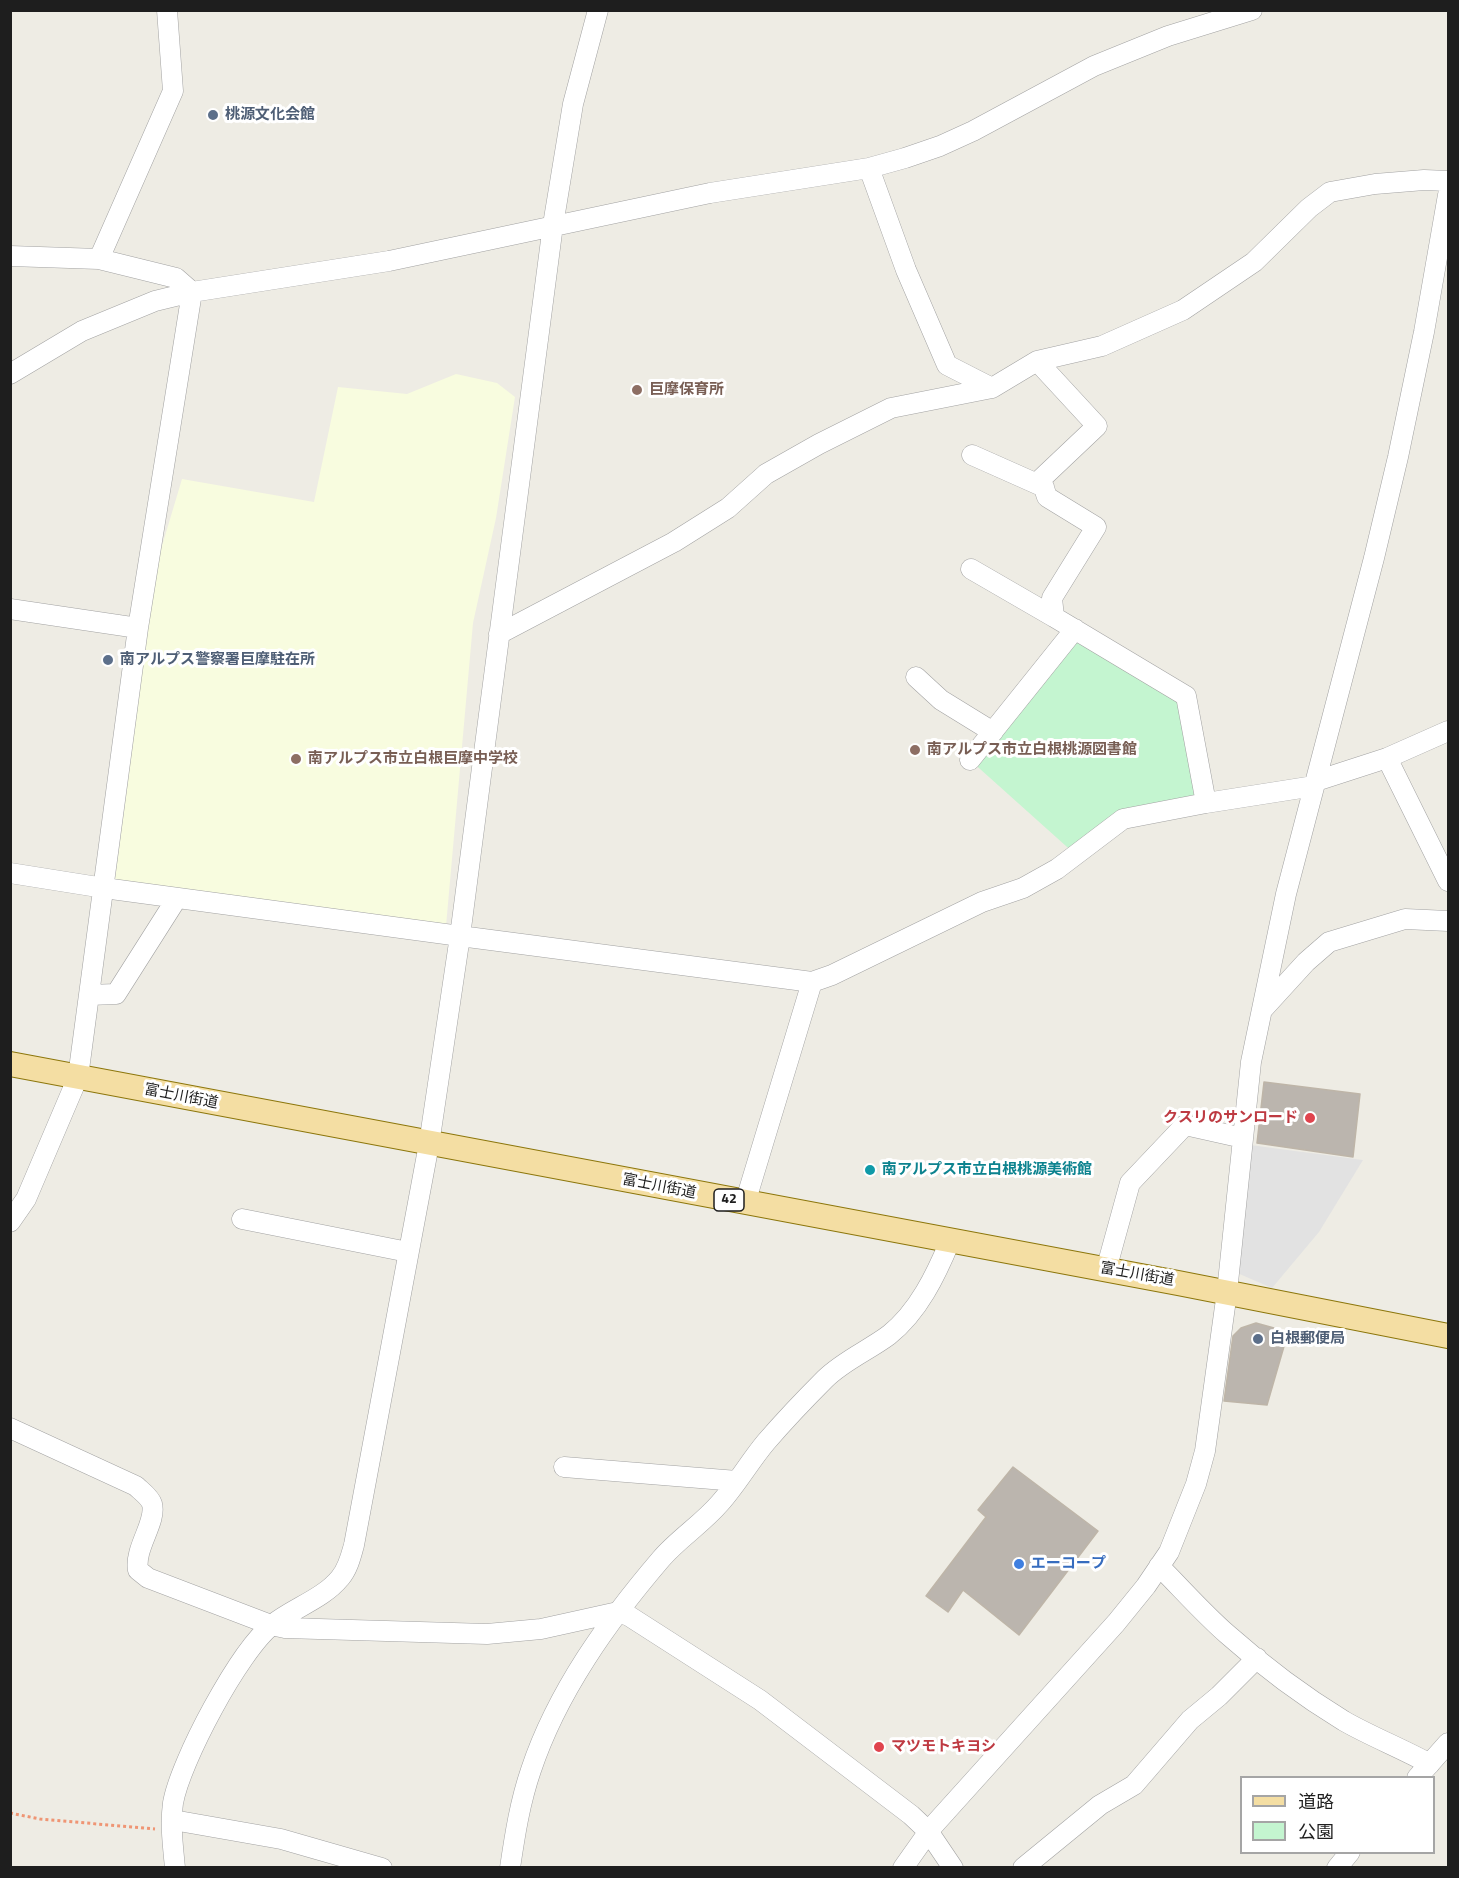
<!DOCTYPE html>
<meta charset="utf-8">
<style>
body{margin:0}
#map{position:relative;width:1459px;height:1878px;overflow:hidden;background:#eeece4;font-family:"Titillium Web","Noto Sans JP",sans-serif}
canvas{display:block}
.frame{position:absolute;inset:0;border:12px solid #1e1e1e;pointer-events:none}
.legend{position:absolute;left:1240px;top:1776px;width:195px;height:78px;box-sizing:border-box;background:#fff;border:2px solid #a5a5a5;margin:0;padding:8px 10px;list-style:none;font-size:18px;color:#1e1e1e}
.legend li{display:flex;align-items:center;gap:12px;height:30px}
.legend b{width:30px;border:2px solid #a5a5a5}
</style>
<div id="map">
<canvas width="1459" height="1878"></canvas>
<div class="frame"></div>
<ul class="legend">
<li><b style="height:8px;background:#f4dea3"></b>道路</li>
<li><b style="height:16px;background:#c4f5d0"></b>公園</li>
</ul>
</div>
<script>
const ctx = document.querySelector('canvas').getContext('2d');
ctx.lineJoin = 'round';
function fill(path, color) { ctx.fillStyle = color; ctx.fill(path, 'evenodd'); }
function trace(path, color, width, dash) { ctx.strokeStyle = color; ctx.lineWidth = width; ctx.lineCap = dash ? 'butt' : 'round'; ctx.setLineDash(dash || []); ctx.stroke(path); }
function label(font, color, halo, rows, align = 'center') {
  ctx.font = font + ' "Titillium Web","Noto Sans JP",sans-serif'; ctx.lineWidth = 6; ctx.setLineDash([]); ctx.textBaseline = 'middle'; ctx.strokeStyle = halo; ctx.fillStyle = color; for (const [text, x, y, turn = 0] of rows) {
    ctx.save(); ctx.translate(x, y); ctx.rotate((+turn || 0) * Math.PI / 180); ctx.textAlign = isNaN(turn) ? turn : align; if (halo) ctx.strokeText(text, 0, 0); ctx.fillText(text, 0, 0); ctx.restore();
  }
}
const education = new Path2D(`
 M456 374 497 383 515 397 496 518 473 623 446 926 115 880 156 566 182 479 314 502 338 387 407 394Z`);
const park = new Path2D(`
 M1075 629 1186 696 1206 803 1123 819 1076 855 970 760Z`);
const parking = new Path2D(`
 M1250 1145 1363 1160 1319 1232 1272 1288 1235 1272Z`);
const building = new Path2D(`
 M1264 1082 1360 1094 1353 1157 1257 1143Z
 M1256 1323 1274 1328 1273 1332 1287 1336 1267 1405 1224 1401 1233 1336 1241 1328Z
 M1013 1467 1098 1531 1019 1635 963 1590 948 1612 926 1596 986 1517 978 1510Z`);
const path = new Path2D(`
 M10 1813 40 1819 155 1829`);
const minor = new Path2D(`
 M869 168 906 270 947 365 992 388
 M10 256 99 259 176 278 192 292
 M99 259 173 91 167 10
 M1037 361 1097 426 1041 479 1047 497 1096 527 1052 598 1054 617 1186 696 1206 803
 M10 374 82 331 155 301 192 292 389 261 710 193 869 168 905 158 940 146 973 131 1094 66 1168 36 1252 10
 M972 455 1044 487
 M971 569 1054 617
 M10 609 138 628
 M499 634 674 542 728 508 766 474 819 444 891 408 992 388 1037 361 1102 346 1183 310 1254 262 1309 208 1330 192 1375 184 1424 180 1448 181
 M916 677 941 700 993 732
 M1387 758 1448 881
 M970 760 1075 629
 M1316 781 1387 758 1448 731
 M10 873 104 888 460 936 812 982 832 975 982 902 1023 888 1057 869 1123 819 1206 803 1314 786
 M89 995 116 994 177 898
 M1264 1008 1306 962 1329 942 1405 919 1448 921
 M745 1203 812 982
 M242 1219 408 1252
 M10 1222 26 1199 78 1077 138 628 192 292
 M1106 1270 1130 1183 1185 1125 1243 1138
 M10 1428 136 1486C141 1491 150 1497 152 1504 157 1522 134 1548 138 1570L148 1578 271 1625 285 1628 487 1634 541 1629 618 1612 629 1616 760 1700 911 1815 928 1831 953 1868
 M564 1467 737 1481
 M1159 1566C1182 1589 1203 1613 1227 1634 1263 1666 1303 1696 1344 1721 1372 1737 1401 1748 1430 1764
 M1417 1778 1448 1743
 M173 1820 281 1839 382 1868
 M175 1868C173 1846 170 1825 173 1803 180 1762 239 1651 272 1625 293 1608 323 1599 340 1578 348 1569 351 1556 354 1545L429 1144 460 936 553 225 573 104 598 10
 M510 1868C515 1834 520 1802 531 1770 557 1692 608 1621 661 1559 678 1539 702 1524 720 1503 737 1484 750 1461 766 1442 785 1420 805 1399 825 1379 843 1361 869 1350 889 1335 918 1312 936 1275 950 1241
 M903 1868 932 1827 1116 1623 1146 1586 1169 1552 1196 1484 1205 1451 1227 1292 1251 1062 1286 894 1374 558 1398 457 1424 332 1448 195
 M1023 1868 1100 1805 1134 1785 1190 1720 1219 1696 1257 1658
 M1337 1868 1350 1852`);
const major = new Path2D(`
 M10 1064 1178 1283 1448 1336`);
const markers = [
 [213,115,6,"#5c6f8a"],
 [637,390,6,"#8d6e63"],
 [108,660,6,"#5c6f8a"],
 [915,750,6,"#8d6e63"],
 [296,759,6,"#8d6e63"],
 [1310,1118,6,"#e0444e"],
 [870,1170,6,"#0f9aa8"],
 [1258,1339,6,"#5c6f8a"],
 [1019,1564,6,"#3f7fe0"],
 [879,1747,6,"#e0444e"]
];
const shields = [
 [729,1200,30]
];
const shieldNames = [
 ["42",729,1200]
];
const serviceNames = [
 ["桃源文化会館",225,115],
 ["南アルプス警察署巨摩駐在所",120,660],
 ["白根郵便局",1270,1339]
];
const educationNames = [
 ["巨摩保育所",649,390],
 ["南アルプス市立白根桃源図書館",927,750],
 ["南アルプス市立白根巨摩中学校",308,759]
];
const streetNames = [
 ["富士川街道",181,1097,11],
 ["富士川街道",659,1187,11],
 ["富士川街道",1137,1275,10]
];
const healthNames = [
 ["クスリのサンロード",1298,1118],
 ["マツモトキヨシ",891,1747,"left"]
];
const cultureNames = [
 ["南アルプス市立白根桃源美術館",882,1170]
];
const shopNames = [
 ["エーコープ",1031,1564]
];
fill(education, '#f8fcdf');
fill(park, '#c4f5d0');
fill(parking, '#e2e2e2');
fill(building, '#bbb5ae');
trace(building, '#beb5a8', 1.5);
trace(minor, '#a2a2a2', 21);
trace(major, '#8c760b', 26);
trace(path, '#ef9574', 3, [3, 3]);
trace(minor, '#fff', 20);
trace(major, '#f4dea3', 24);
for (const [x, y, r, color] of markers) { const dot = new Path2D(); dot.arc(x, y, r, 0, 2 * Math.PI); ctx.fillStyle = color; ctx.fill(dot); trace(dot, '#fff', 2); }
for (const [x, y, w] of shields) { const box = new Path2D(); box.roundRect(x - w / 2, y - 11, w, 22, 4.5); ctx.fillStyle = '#fff'; ctx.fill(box); trace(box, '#1e1e1e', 1.5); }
label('bold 14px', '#1e1e1e', null, shieldNames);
label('bold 15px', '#4e5e75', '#fff', serviceNames, 'left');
label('bold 15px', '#785e54', '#fff', educationNames, 'left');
label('15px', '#1e1e1e', '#fff', streetNames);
label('bold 15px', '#be3a42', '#fff', healthNames, 'right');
label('bold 15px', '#0d838f', '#fff', cultureNames, 'left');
label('bold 15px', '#366cbe', '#fff', shopNames, 'left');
</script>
